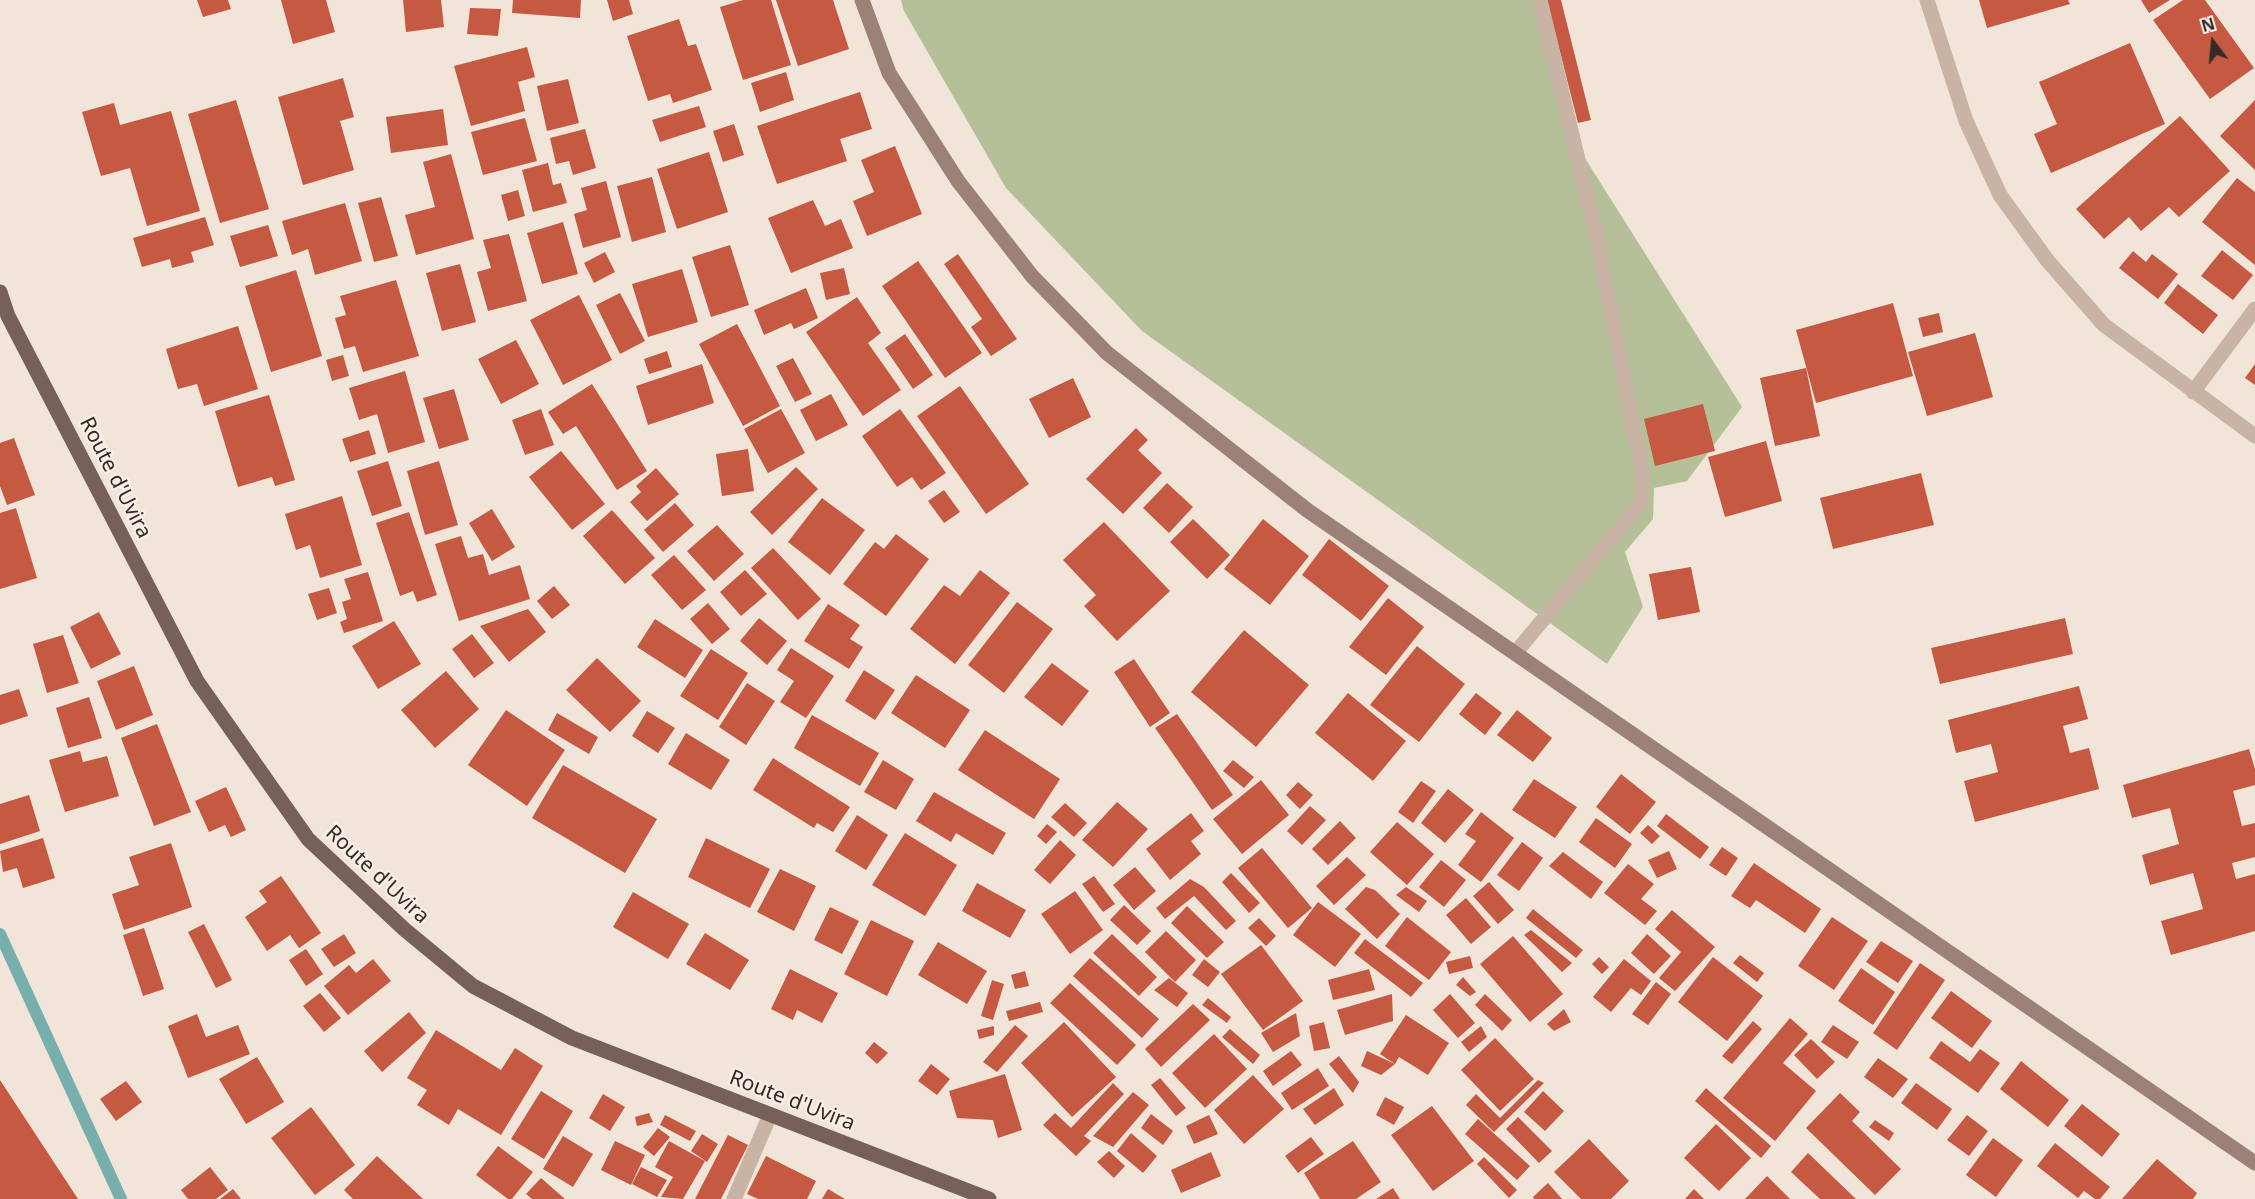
<!DOCTYPE html>
<style>
body{margin:0}
#map{position:relative;width:2255px;height:1199px;overflow:hidden;background:#f1e4d9;font-family:"Noto Sans",sans-serif}
canvas{display:block}
.north{position:absolute;left:2183px;top:12px;width:60px;height:60px;-webkit-text-stroke:4px #f9eee5;paint-order:stroke;rotate:344deg;font-size:16px;font-weight:700;line-height:24px;text-align:center;color:#352a26}
.north::after{content:'';display:block;margin:auto;width:21px;height:27px;background:#352a26;clip-path:polygon(50% 0,100% 100%,50% 72%,0 100%)}
</style>
<div id="map">
<canvas width="2255" height="1199"></canvas>
<div class="north">N</div>
</div>
<script>
const ctx = document.querySelector('canvas').getContext('2d');
ctx.lineJoin = 'round';
function fill(path, color) { ctx.fillStyle = color; ctx.fill(path, 'evenodd'); }
function trace(path, color, width, dash) { ctx.strokeStyle = color; ctx.lineWidth = width; ctx.lineCap = dash ? 'butt' : 'round'; ctx.setLineDash(dash || []); ctx.stroke(path); }
function label(font, color, halo, rows, align = 'center') {
  ctx.font = font + ' "Noto Sans",sans-serif'; ctx.lineWidth = 5; ctx.setLineDash([]); ctx.textBaseline = 'middle'; ctx.strokeStyle = halo; ctx.fillStyle = color; for (const [text, x, y, turn = 0] of rows) {
    ctx.save(); ctx.translate(x, y); ctx.rotate((+turn || 0) * Math.PI / 180); ctx.textAlign = isNaN(turn) ? turn : align; if (halo) ctx.strokeText(text, 0, 0); ctx.fillText(text, 0, 0); ctx.restore();
  }
}
const green = new Path2D(`
 M901 0H1540L1569 133 1742 407 1687 481 1654 488 1653 519 1625 552 1643 607 1607 664 1142 331 1006 188 904 11Z`);
const stream = new Path2D(`
 M0 934 121 1199`);
const building = new Path2D(`
 M197 0H228L231 9 203 17Z
 M281 0H326L335 32 293 44Z
 M403 0H441L444 27 406 32Z
 M513 0H581L580 18 512 13Z
 M607 0H629L633 14 613 21Z
 M743 0H771L791 65 743 80 720 7Z
 M776 0H833L849 49 798 66Z
 M1547 0H1561L1591 120 1578 123Z
 M1979 0H2068L2070 4 1987 28Z
 M2141 0H2170L2149 13Z
 M2183 0H2205L2254 68 2210 99 2153 20Z
 M470 8 501 9 498 36 467 34Z
 M679 19 688 46 696 44 712 90 673 103 670 94 648 101 627 36Z
 M2130 43 2165 124 2051 173 2034 134 2057 124 2039 82Z
 M527 47 535 77 518 82 525 111 471 126 454 66Z
 M786 72 794 100 760 112 751 83Z
 M343 78 354 117 340 121 354 170 303 185 278 97Z
 M568 79 579 123 547 131 537 86Z
 M860 92 872 129 840 139 847 161 777 184 757 126Z
 M236 100 269 209 220 223 188 114Z
 M2255 100V170L2220 136Z
 M114 103 120 125 171 111 200 211 147 226 130 168 101 176 82 112Z
 M699 106 706 127 660 142 652 120Z
 M443 109 448 145 391 153 386 117Z
 M2180 116 2230 171 2179 217 2169 207 2141 231 2129 217 2104 239 2076 209Z
 M525 118 537 161 483 175 471 132Z
 M734 124 744 155 723 162 713 131Z
 M585 129 596 168 573 175 569 161 556 164 550 138Z
 M895 146 922 214 867 236 853 201 874 192 861 160Z
 M709 152 728 212 677 229 657 169Z
 M451 154 474 239 416 255 405 215 435 207 423 162Z
 M548 163 553 185 561 183 567 203 533 212 522 170Z
 M652 177 666 232 632 242 617 186Z
 M2237 178 2255 192V265L2202 222Z
 M606 181 621 237 583 248 574 214 587 210 581 188Z
 M518 190 525 216 508 221 501 195Z
 M381 197 398 256 374 262 358 203Z
 M813 200 825 226 841 219 853 248 791 273 768 218Z
 M345 203 362 261 315 275 308 249 292 255 282 221Z
 M205 217 214 245 191 252 194 262 172 268 170 259 142 267 133 238Z
 M563 222 578 274 542 284 527 233Z
 M268 225 278 256 240 267 230 236Z
 M509 234 527 301 488 311 477 272 491 268 483 240Z
 M730 245 749 305 711 317 692 257Z
 M2222 250 2253 275 2233 300 2201 276Z
 M2133 251 2146 262 2152 254 2178 274 2158 299 2119 268Z
 M605 252 615 272 594 283 584 263Z
 M958 254 1017 339 991 356 971 327 982 319 944 264Z
 M918 261 982 353 945 378 882 286Z
 M460 264 476 322 442 331 426 273Z
 M844 268 850 294 826 300 820 273Z
 M682 269 698 322 648 337 632 284Z
 M296 270 322 356 271 372 245 286Z
 M396 280 419 356 363 372 355 346 344 349 335 318 346 315 340 296Z
 M2178 284 2218 315 2203 334 2164 303Z
 M806 288 818 318 794 329 791 323 764 335 754 310Z
 M620 293 645 341 620 354 596 305Z
 M579 295 612 360 563 385 530 320Z
 M857 297 881 333 868 343 901 390 863 416 806 332Z
 M1893 303 1913 376 1816 403 1796 330Z
 M1939 313 1943 332 1923 337 1918 318Z
 M737 324 780 406 743 426 699 344Z
 M238 326 258 389 204 406 197 384 178 389 166 349Z
 M1975 333 1993 397 1927 416 1908 352Z
 M905 334 933 375 913 389 885 348Z
 M516 340 539 384 501 404 478 359Z
 M667 351 672 367 649 374 644 359Z
 M343 355 349 376 332 381 326 360Z
 M793 358 812 394 795 402 776 366Z
 M702 364 714 403 648 425 636 386Z
 M2255 364V385L2245 378Z
 M1806 368 1820 436 1775 446 1760 378Z
 M405 371 425 442 388 453 377 414 359 420 349 388Z
 M1073 378 1091 417 1049 438 1029 399Z
 M592 384 647 471 617 490 576 426 563 434 548 412Z
 M960 386 1029 484 986 514 917 416Z
 M454 389 469 440 439 449 423 398Z
 M831 394 848 425 816 441 800 410Z
 M269 395 295 480 275 486 272 477 238 487 215 411Z
 M1703 404 1715 451 1655 466 1644 419Z
 M541 409 554 445 525 455 512 420Z
 M781 409 805 453 768 473 744 429Z
 M900 409 946 473 921 490 912 477 897 487 862 436Z
 M1136 428 1148 440 1138 450 1162 473 1123 514 1086 479Z
 M369 430 376 454 350 462 342 439Z
 M14 438 35 495 7 505 0 486V443Z
 M1766 441 1782 501 1725 517 1708 457Z
 M748 449 754 491 722 496 716 454Z
 M561 451 605 504 572 530 529 477Z
 M388 461 402 506 372 516 357 471Z
 M439 461 458 525 425 535 407 471Z
 M796 467 818 489 772 535 750 512Z
 M656 468 679 494 647 521 630 502 641 492 636 486Z
 M1921 473 1934 525 1833 549 1820 498Z
 M1167 483 1193 507 1169 533 1143 508Z
 M944 490 960 512 944 523 928 501Z
 M342 496 362 565 320 578 310 545 296 550 285 514Z
 M822 498 865 530 830 575 788 542Z
 M675 503 694 525 663 552 644 530Z
 M16 508 37 578 0 589V513Z
 M492 509 515 547 492 561 469 523Z
 M612 510 655 558 625 584 583 536Z
 M409 512 437 595 417 602 413 591 400 596 376 523Z
 M1193 519 1230 555 1207 579 1170 542Z
 M1263 519 1309 556 1270 605 1224 569Z
 M1104 522 1170 591 1117 641 1084 606 1096 595 1063 560Z
 M717 525 744 554 714 581 687 551Z
 M896 534 929 559 886 616 843 584 875 542 884 549Z
 M461 536 468 558 483 554 489 575 520 565 530 599 459 621 435 544Z
 M1329 539 1389 586 1361 621 1302 575Z
 M773 548 821 599 798 620 751 568Z
 M674 555 706 590 682 610 651 575Z
 M1691 567 1700 612 1658 620 1649 574Z
 M745 570 767 594 741 616 720 592Z
 M980 570 1010 593 955 664 910 629 944 585 960 596Z
 M368 572 383 621 344 633 340 622 347 619 342 602 351 599 344 579Z
 M554 586 570 605 552 619 537 601Z
 M329 588 337 613 317 620 308 594Z
 M1388 598 1424 627 1386 675 1349 647Z
 M1017 602 1053 629 1004 693 968 665Z
 M708 603 730 629 712 644 690 619Z
 M828 604 860 625 850 639 863 647 849 669 804 641Z
 M528 609 546 632 509 662 480 626Z
 M99 612 121 654 91 669 70 627Z
 M759 618 787 641 767 665 740 641Z
 M2065 618 2073 654 1940 684 1931 648Z
 M655 619 703 650 685 678 637 647Z
 M394 621 421 664 378 689 352 646Z
 M1244 630 1309 685 1256 747 1191 692Z
 M472 634 494 663 474 678 452 649Z
 M63 635 79 683 47 693 33 644Z
 M1417 646 1465 684 1419 742 1370 705Z
 M791 648 834 676 806 718 780 702 794 681 777 670Z
 M711 649 748 673 718 720 680 696Z
 M597 658 641 701 610 732 566 690Z
 M1134 659 1170 713 1150 727 1114 672Z
 M1052 663 1089 691 1062 726 1024 697Z
 M134 666 153 715 116 730 97 681Z
 M864 670 895 690 875 720 845 701Z
 M446 671 479 709 435 748 401 710Z
 M916 675 970 710 945 748 891 713Z
 M747 683 775 701 746 745 719 727Z
 M2079 686 2088 719 2063 726 2070 753 2089 748 2099 789 1975 822 1964 781 1998 772 1991 744 1956 753 1948 720Z
 M19 689 28 716 0 725V695Z
 M1348 693 1406 741 1373 781 1315 733Z
 M1476 693 1502 713 1485 735 1459 714Z
 M89 697 102 738 68 748 56 708Z
 M506 710 565 750 527 806 468 765Z
 M1517 710 1552 738 1533 762 1497 735Z
 M647 711 675 728 658 753 632 736Z
 M557 713 598 737 589 754 548 730Z
 M1177 714 1233 795 1212 810 1155 728Z
 M812 715 879 753 860 786 794 748Z
 M157 724 191 812 154 826 121 738Z
 M985 730 1060 779 1034 819 958 770Z
 M686 733 730 760 711 790 668 764Z
 M2249 749 2255 769V785L2233 791 2242 826 2255 823V857L2232 863 2236 879 2255 874V931L2171 955 2161 921 2203 909 2193 873 2150 885 2142 855 2179 844 2170 808 2132 818 2123 785Z
 M80 751 83 762 107 756 119 796 65 812 49 760Z
 M773 758 850 807 833 832 817 823 814 828 753 790Z
 M883 760 914 779 896 810 864 792Z
 M1233 760 1254 777 1244 788 1223 771Z
 M563 765 657 819 625 873 532 818Z
 M1621 774 1656 802 1630 834 1596 807Z
 M1534 779 1577 807 1555 838 1512 810Z
 M1261 780 1289 815 1242 854 1213 819Z
 M1421 781 1436 791 1413 823 1398 812Z
 M1298 782 1313 795 1300 809 1286 795Z
 M226 787 246 830 231 837 225 825 209 832 195 801Z
 M1448 789 1474 810 1445 843 1421 823Z
 M934 792 1006 833 993 855 956 833 951 842 916 821Z
 M29 795 40 831 0 844V804Z
 M1117 802 1148 829 1113 867 1082 840Z
 M1065 803 1087 823 1074 837 1051 817Z
 M1310 806 1326 820 1302 845 1287 831Z
 M1481 812 1514 838 1481 882 1458 865 1476 841 1465 834Z
 M1191 813 1204 831 1191 841 1201 854 1170 880 1146 849Z
 M1666 814 1709 847 1700 859 1657 826Z
 M857 815 888 835 866 870 835 851Z
 M1596 818 1632 844 1615 868 1579 842Z
 M1340 821 1356 838 1328 865 1312 849Z
 M1397 822 1434 854 1407 885 1370 852Z
 M1047 824 1057 832 1046 844 1037 836Z
 M1648 825 1660 836 1652 844 1640 833Z
 M905 833 957 865 925 916 872 885Z
 M43 838 55 878 23 888 17 868 3 872 0 851Z
 M706 838 770 869 750 908 688 877Z
 M1060 840 1076 855 1050 884 1034 870Z
 M1522 842 1543 858 1519 891 1497 875Z
 M171 843 192 907 124 930 112 894 139 885 129 857Z
 M1722 847 1738 858 1726 876 1709 865Z
 M1262 848 1312 908 1288 928 1238 868Z
 M1669 851 1677 869 1657 878 1648 860Z
 M1563 852 1603 882 1591 899 1549 866Z
 M1347 857 1366 875 1334 905 1316 886Z
 M1441 860 1466 880 1444 907 1419 887Z
 M1754 863 1821 909 1805 933 1756 900 1750 908 1731 896Z
 M1628 864 1654 884 1641 899 1657 911 1645 925 1604 893Z
 M1135 867 1156 891 1134 910 1113 885Z
 M780 869 816 886 794 931 757 912Z
 M1231 873 1260 903 1249 913 1222 882Z
 M281 876 321 933 299 948 290 935 267 951 245 917 267 902 259 891Z
 M1094 876 1115 904 1103 912 1082 884Z
 M1190 879 1204 887 1236 921 1226 930 1194 896 1165 919 1156 908Z
 M1489 882 1514 910 1498 924 1473 896Z
 M977 883 1026 910 1010 938 962 911Z
 M1366 887 1375 890 1400 914 1377 939 1345 909Z
 M1406 887 1427 901 1419 912 1396 895Z
 M1075 891 1103 930 1070 954 1041 914Z
 M633 892 689 924 668 959 613 927Z
 M1466 898 1491 927 1471 944 1446 915Z
 M1318 902 1361 934 1335 967 1293 935Z
 M1124 905 1151 931 1137 945 1110 920Z
 M1187 906 1224 942 1207 958 1171 923Z
 M830 907 859 921 842 954 814 940Z
 M1533 909 1583 950 1576 958 1526 918Z
 M1672 910 1715 947 1675 991 1659 978 1681 952 1655 929Z
 M1407 917 1451 952 1429 980 1385 946Z
 M1832 917 1868 941 1834 990 1798 966Z
 M1259 918 1276 936 1266 946 1248 928Z
 M871 920 914 941 887 996 844 974Z
 M204 924 232 980 216 988 188 932Z
 M144 928 164 989 143 996 123 935Z
 M1531 930 1546 942 1572 963 1562 972 1524 935Z
 M1166 931 1196 960 1175 982 1145 952Z
 M705 933 749 960 730 990 686 964Z
 M344 934 356 953 334 967 321 949Z
 M1112 934 1157 977 1139 996 1093 953Z
 M1647 934 1671 956 1654 974 1631 953Z
 M1513 936 1563 994 1530 1022 1480 964Z
 M1365 939 1423 983 1411 997 1354 953Z
 M1881 941 1913 961 1898 983 1866 962Z
 M938 942 987 971 967 1004 918 975Z
 M1261 945 1303 1001 1263 1030 1221 974Z
 M306 949 323 974 306 986 289 960Z
 M1740 955 1764 973 1757 982 1733 963Z
 M1470 956 1473 968 1449 974 1446 962Z
 M1599 957 1609 967 1602 974 1592 964Z
 M1713 957 1763 996 1727 1041 1678 1002Z
 M1090 958 1159 1019 1142 1038 1073 976Z
 M373 959 391 981 348 1015 324 986 349 965 356 973Z
 M1204 959 1220 972 1208 987 1192 975Z
 M1624 959 1651 981 1641 995 1631 988 1611 1012 1593 997Z
 M1920 963 1945 980 1897 1050 1873 1033Z
 M1861 968 1895 992 1873 1025 1838 1001Z
 M790 969 838 993 822 1023 797 1010 793 1020 771 1009Z
 M1369 969 1375 990 1333 1000 1328 980Z
 M1025 971 1029 986 1015 989 1011 975Z
 M1463 977 1476 992 1470 996 1456 985Z
 M1169 978 1188 993 1177 1007 1154 990Z
 M992 980 1004 984 993 1020 981 1016Z
 M1656 982 1671 994 1648 1025 1632 1014Z
 M1070 983 1136 1045 1117 1065 1050 1003Z
 M1951 991 1992 1021 1972 1048 1931 1018Z
 M320 993 341 1018 324 1032 303 1006Z
 M1392 994 1393 1021 1345 1035 1337 1010Z
 M1450 994 1475 1023 1458 1038 1433 1010Z
 M1485 994 1512 1020 1502 1031 1475 1005Z
 M1208 998 1231 1017 1227 1023 1202 1005Z
 M1040 1002 1043 1012 1009 1021 1006 1011Z
 M1193 1004 1210 1020 1161 1067 1145 1049Z
 M1564 1009 1571 1022 1554 1031 1547 1024Z
 M409 1012 426 1033 382 1072 364 1051Z
 M1296 1013 1300 1036 1273 1052 1261 1033Z
 M197 1014 206 1037 238 1025 250 1054 188 1078 168 1026Z
 M1406 1015 1449 1043 1428 1075 1399 1057 1395 1064 1380 1054Z
 M1790 1018 1808 1034 1783 1063 1816 1091 1775 1141 1723 1098Z
 M1753 1021 1762 1029 1732 1064 1722 1056Z
 M1064 1022 1116 1077 1072 1117 1021 1063Z
 M1324 1022 1330 1048 1314 1051 1309 1026Z
 M1015 1025 1028 1036 997 1072 983 1062Z
 M1833 1025 1859 1042 1847 1059 1821 1042Z
 M994 1026V1035L979 1039 977 1030Z
 M1481 1026 1487 1037 1469 1052 1461 1042Z
 M1230 1029 1260 1055 1253 1064 1222 1037Z
 M436 1030 501 1070 515 1048 543 1066 501 1135 458 1109 449 1125 417 1105 427 1090 407 1078Z
 M1214 1034 1247 1069 1205 1108 1172 1073Z
 M1495 1038 1534 1079 1500 1111 1461 1070Z
 M1811 1039 1835 1062 1817 1079 1794 1055Z
 M1941 1041 1970 1062 1980 1049 2000 1063 1978 1093 1929 1058Z
 M874 1042 888 1053 877 1064 865 1053Z
 M1291 1051 1302 1065 1273 1086 1263 1071Z
 M1367 1051 1395 1064 1381 1075 1361 1066Z
 M1339 1056 1359 1082 1353 1093 1329 1064Z
 M257 1057 284 1102 246 1124 219 1079Z
 M1878 1058 1908 1079 1893 1098 1864 1077Z
 M2021 1061 2069 1100 2048 1127 2000 1089Z
 M931 1064 950 1079 937 1095 918 1081Z
 M1318 1068 1329 1086 1292 1110 1281 1093Z
 M1005 1074 1022 1130 998 1138 993 1120 957 1118 949 1091Z
 M1253 1075 1284 1109 1244 1144 1214 1110Z
 M1160 1078 1186 1108 1176 1116 1151 1085Z
 M0 1080 78 1199H0Z
 M1538 1080 1544 1083 1494 1132 1466 1105 1476 1094 1500 1118Z
 M126 1081 142 1102 116 1121 100 1099Z
 M1113 1083 1124 1094 1084 1136 1091 1141 1076 1156 1043 1125 1055 1113 1071 1128Z
 M1916 1083 1952 1109 1937 1130 1901 1103Z
 M1334 1088 1344 1105 1315 1125 1303 1109Z
 M1706 1088 1771 1146 1761 1158 1695 1101Z
 M541 1091 573 1111 544 1159 511 1139Z
 M1543 1091 1564 1111 1545 1131 1524 1112Z
 M1133 1092 1149 1105 1113 1147 1093 1136Z
 M1840 1093 1860 1112 1852 1121 1901 1169 1875 1195 1806 1128Z
 M603 1094 625 1107 610 1131 589 1118Z
 M1385 1097 1404 1107 1394 1125 1376 1115Z
 M2082 1104 2120 1134 2102 1157 2064 1126Z
 M1432 1106 1474 1161 1433 1191 1391 1135Z
 M311 1107 355 1165 315 1195 271 1138Z
 M649 1113 653 1122 637 1126 635 1117Z
 M1151 1114 1173 1131 1163 1145 1141 1128Z
 M665 1115 696 1131 690 1141 660 1125Z
 M1209 1115 1218 1134 1194 1144 1186 1126Z
 M1967 1115 1988 1131 1969 1156 1947 1140Z
 M1518 1117 1552 1151 1539 1163 1506 1129Z
 M1478 1119 1530 1166 1517 1180 1465 1134Z
 M1875 1120 1894 1133 1889 1141 1869 1127Z
 M1716 1124 1751 1158 1719 1191 1684 1158Z
 M658 1128 670 1137 654 1156 643 1147Z
 M1131 1133 1157 1156 1143 1173 1117 1151Z
 M702 1134 718 1144 707 1162 691 1151Z
 M728 1135 748 1145 721 1199H695Z
 M563 1136 593 1154 573 1187 543 1169Z
 M1311 1137 1324 1154 1298 1173 1285 1156Z
 M1993 1138 2023 1160 1996 1197 1966 1175Z
 M1589 1139 1629 1181 1611 1199H1581L1554 1172Z
 M615 1141 645 1155 631 1185 601 1170Z
 M669 1141 705 1161 683 1199 661 1197 673 1177 655 1167Z
 M1353 1141 1381 1182 1356 1199H1320L1304 1173Z
 M2055 1143 2110 1187 2100 1199H2095L2084 1191 2078 1198 2037 1166Z
 M498 1146 533 1172 512 1199H508L476 1175Z
 M1109 1151 1125 1166 1114 1178 1097 1162Z
 M1211 1152 1221 1176 1181 1193 1171 1170Z
 M1808 1153 1856 1199H1820L1791 1172Z
 M377 1156 423 1199H353L344 1190Z
 M766 1156 816 1181 807 1199H758L747 1194Z
 M1484 1157 1517 1190 1509 1198 1477 1164Z
 M2157 1159 2197 1193 2193 1199H2122Z
 M210 1167 228 1190 216 1199H188L181 1190Z
 M641 1167 667 1180 657 1197 632 1184Z
 M1767 1176 1790 1199H1745Z
 M541 1178 565 1199H532L526 1194Z
 M1548 1183 1562 1199H1534L1533 1197Z
 M1393 1188 1400 1199H1376Z
 M233 1189 241 1199H220Z
 M828 1189 845 1199H822Z
 M1694 1189 1704 1199H1685Z`);
const street = new Path2D(`
 M1927 0 1966 121 2000 195 2047 260 2104 325 2255 436
 M2193 392 2255 309
 M1516 652 1641 503 1643 476 1597 240 1540 0
 M734 1199 770 1115`);
const secondary = new Path2D(`
 M862 0 889 73 958 181 1032 276 1107 353 1307 510 2255 1163`);
const primary = new Path2D(`
 M0 292 8 316 197 681 308 839 404 929 473 986 572 1038 989 1199`);
const streetNames = [
 ["Route d'Uvira",115,478,63],
 ["Route d'Uvira",377,875,43],
 ["Route d'Uvira",792,1101,21]
];
fill(green, '#b5c099');
trace(stream, '#78aeac', 12);
fill(building, '#c55942');
trace(street, '#c9b3a5', 15);
trace(secondary, '#9c8276', 15);
trace(primary, '#776057', 15);
label('21px', '#352a26', '#f9eee5', streetNames);
</script>
